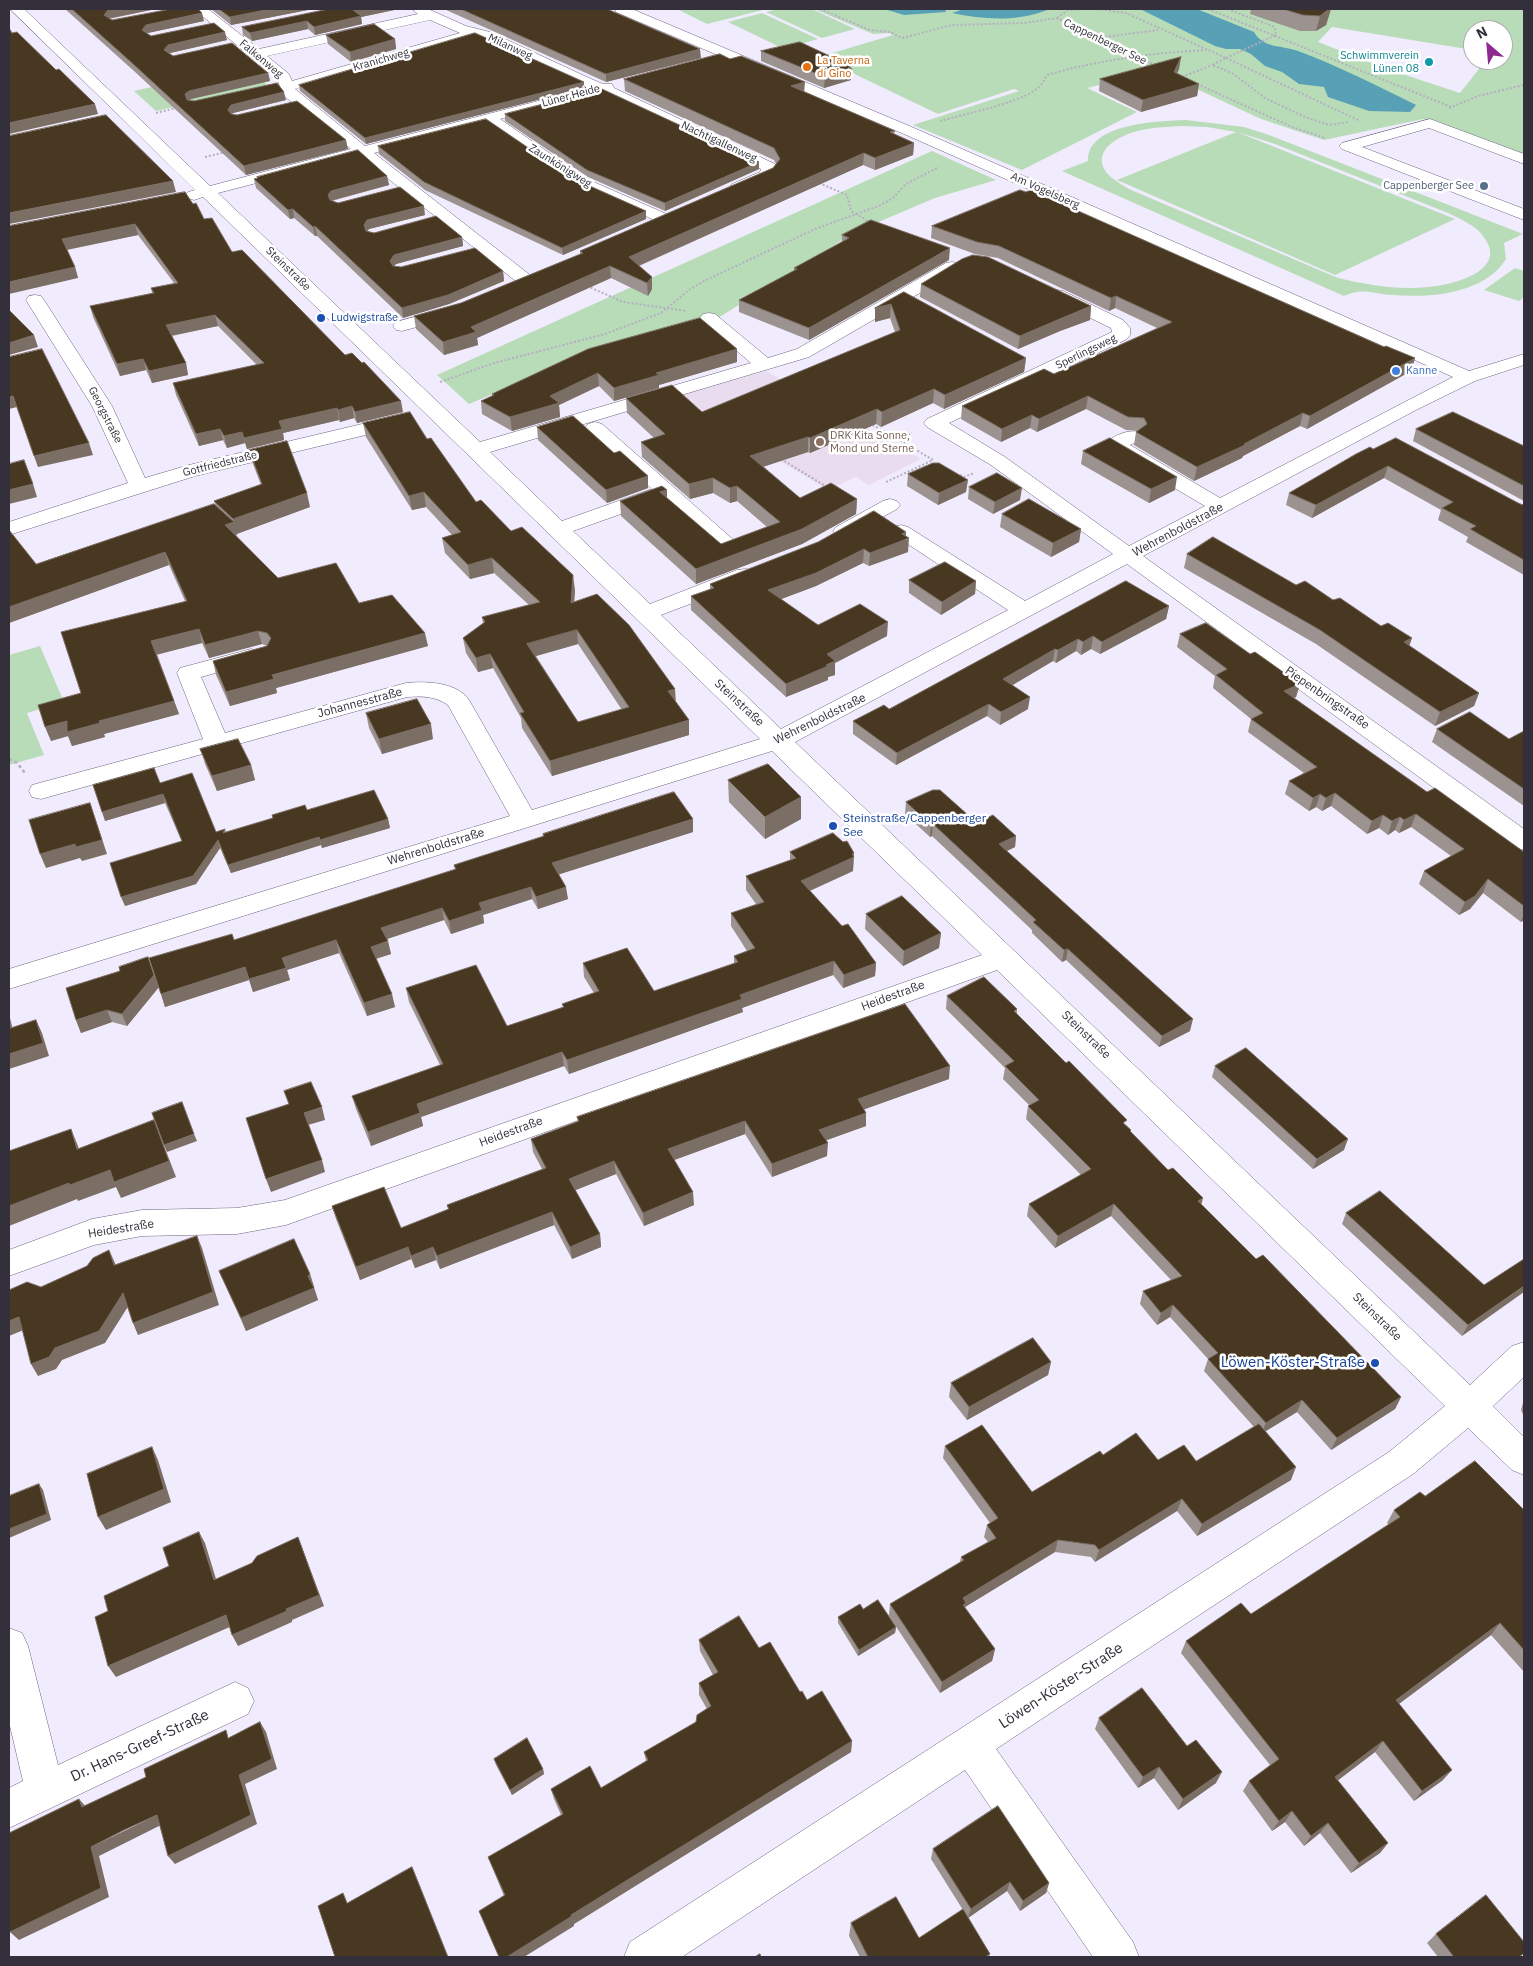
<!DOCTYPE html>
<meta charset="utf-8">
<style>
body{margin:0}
#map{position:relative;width:1533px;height:1966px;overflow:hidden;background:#f1ebfe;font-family:"IBM Plex Sans",sans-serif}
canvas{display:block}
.frame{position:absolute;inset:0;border:10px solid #33303b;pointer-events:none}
.north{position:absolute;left:1463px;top:20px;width:50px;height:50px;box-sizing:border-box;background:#fff;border:1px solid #adacb1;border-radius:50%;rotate:333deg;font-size:14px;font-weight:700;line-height:20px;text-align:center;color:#33303b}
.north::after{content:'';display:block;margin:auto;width:18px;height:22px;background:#8d2991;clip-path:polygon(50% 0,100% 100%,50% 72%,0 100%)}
</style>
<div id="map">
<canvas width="1533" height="1966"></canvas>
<div class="frame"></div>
<div class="north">N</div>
</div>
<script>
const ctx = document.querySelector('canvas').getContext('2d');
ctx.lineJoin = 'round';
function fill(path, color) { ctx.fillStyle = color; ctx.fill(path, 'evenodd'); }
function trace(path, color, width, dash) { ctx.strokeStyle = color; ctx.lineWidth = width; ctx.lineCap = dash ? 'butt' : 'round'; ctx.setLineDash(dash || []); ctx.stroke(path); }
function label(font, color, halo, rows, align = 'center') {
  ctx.font = font + ' "IBM Plex Sans",sans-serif'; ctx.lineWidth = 5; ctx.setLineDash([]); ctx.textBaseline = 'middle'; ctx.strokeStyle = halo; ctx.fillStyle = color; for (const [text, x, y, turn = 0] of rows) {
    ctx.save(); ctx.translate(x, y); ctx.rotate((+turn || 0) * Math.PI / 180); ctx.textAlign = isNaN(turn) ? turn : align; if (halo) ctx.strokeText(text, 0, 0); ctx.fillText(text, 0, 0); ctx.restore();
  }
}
const education = new Path2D(`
 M766 371 921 459 869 485 856 477 836 486 823 487 674 397Z`);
const green = new Path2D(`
 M677 9H767L707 24Z
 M778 9H812L855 29 822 38 766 12Z
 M814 9H1524V157L1423 119 1324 140 1261 119 1158 71 1087 88 1137 112 1022 170 913 125 1019 91 1014 89 938 114 819 57 893 35 889 33 873 34ZM1332 27 1473 50V30H1503V60H1486L1460 93 1387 69 1318 42Z
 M762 13 818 39 784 49 728 22Z
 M246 66 269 86 156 111 134 91Z
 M1186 120 1244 127 1269 135 1523 234 1504 243 1506 259C1484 294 1431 298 1393 295 1373 294 1364 287 1344 296L1062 171 1088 161C1087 123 1159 121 1186 120ZM1181 126 1207 127 1236 132 1117 180 1335 275 1455 219 1237 132 1275 144 1448 213C1460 219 1475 225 1483 236 1510 270 1454 285 1428 287 1397 290 1368 285 1338 278L1129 189C1123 185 1117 182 1112 178 1086 155 1116 136 1138 131 1152 127 1167 127 1181 126Z
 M932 151 996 180 935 198 855 232 718 318 559 366 469 404 437 375Z
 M1515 268 1524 271V297L1519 301 1484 290Z
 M40 646 64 702 27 713 44 755 9 765V655Z`);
const water = new Path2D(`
 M884 9H945L946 12 904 15Z
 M964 9H1050C1019 22 985 20 952 13Z
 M1140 9H1197L1254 32C1264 49 1282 45 1298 51 1338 66 1378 86 1416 105L1410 112 1369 111 1328 97 1324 87 1299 84 1282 72 1265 66 1251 54 1240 49H1226L1215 46Z`);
const pathFar1 = new Path2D(`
 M820 9 870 30 890 32 902 38 952 25 1024 23 1057 18 1157 66
 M1097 9 1126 13 1226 58 1212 65 1232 73 1265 98 1305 117 1329 125 1349 122
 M1208 9 1451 107
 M1057 18 1068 10 1083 9
 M1097 38 1158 30
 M1226 58 1360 121
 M1226 58 1276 35 1275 27 1227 9
 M1182 77 1212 65
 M1197 84 1292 127 1325 138
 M1449 108 1478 96 1524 85
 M156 113 176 108
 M940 121C964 114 1016 104 1035 90 1041 86 1044 81 1047 75 1099 60 1152 53 1206 50
 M205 157 226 152
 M819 183 847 195 851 211 871 223
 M587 286 623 302 687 311
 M440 382 494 363 605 334 661 313 689 290 706 280 815 229 881 205 893 198 906 184 939 167
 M869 423 898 439 912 433
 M781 459 827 487
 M960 475 964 477 974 473
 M886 482 933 460 898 439`);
const path = new Path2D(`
 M9 759 17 763 25 773`);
const minor = new Path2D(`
 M10 9H24L210 186 351 149 284 96 277 79 194 9H208L259 49 418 14 412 9H428L466 26 490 32 589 78 603 84H612L614 88 775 164 777 172C770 182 745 193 732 190L730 187 732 184 760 172 761 169 601 93 500 119 587 179 671 216 673 219 671 222H659L575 185 486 123 374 153 530 275 533 279 530 283 524 284 518 283 360 156 218 193 480 442 751 363 703 322 700 318 703 314 709 313 715 314 768 358 797 349 946 263 952 262 958 263 961 267 958 271 809 357 490 452 562 521 652 489 585 428 588 424 595 422 602 424 737 543 741 547 737 551 730 553 723 551 663 499 573 531 650 604 737 570 745 569 753 570 756 575 753 580 661 615 781 729 1008 610 894 535 891 531 894 527 901 525 908 527 1025 601 1113 554 991 465 927 427 924 423 927 419 1112 332 1111 328 1051 299 1048 295 1051 291 1057 290 1063 291 1123 320 1130 328V335L1127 339 949 423 1005 457 1129 546 1205 506 1108 449 1105 445C1112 435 1129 429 1140 432L1143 436 1140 440 1130 445 1220 498 1453 377 904 134 616 12 615 9H632L914 128 1469 371 1524 354V365L1475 381 1416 410 1143 556 1524 829V850L1515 847 1127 564 795 742 1470 1385 1512 1346 1524 1342V1377L1493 1406 1524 1437V1475L1512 1470 1468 1428 1413 1474 996 1749 1133 1942 1139 1957H1093L965 1770 682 1957H624L630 1942 1389 1452 1445 1406 997 970 286 1225 237 1234 142 1236 94 1245 9 1276V1250L92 1219 142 1210 237 1208 285 1200 982 955 772 751 9 989V969L510 816 448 705C435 696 422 696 407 697L41 799 32 797 29 791 32 785 203 739 177 673 180 668 251 649 259 651 262 656 259 661 201 677 225 733 406 683C426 681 457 682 469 700L532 810 760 739 203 197 194 200 188 198 186 195 188 192 195 190ZM430 20 460 33 292 81 289 74 267 56ZM476 37 588 88 365 146 295 89Z
 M1430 119 1524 154V164L1429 128 1362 147 1524 209V220L1342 149 1339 146 1342 143Z
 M35 295 41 296 44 300 112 406 145 478 189 465 400 415 407 417 410 421 407 425 195 476 9 535V522L128 483 92 406 26 300 29 296Z
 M451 307 457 308 460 312 457 316 402 331 396 330 393 326 396 322Z
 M890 499 897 501 900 505 897 509 850 535 843 537 836 535 833 531 836 527 883 501Z
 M9 1628 22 1633 28 1646 58 1765 235 1682 248 1688 254 1701 248 1714 9 1828V1788L23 1781 9 1722Z`);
const wall = new Path2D(`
 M65 9H156L109 19 112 20 204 21 147 33 151 36 227 40 170 53 173 56 268 73 270 81 191 99 190 100 194 101 286 100 233 113 232 114 348 149 246 175 134 71Z
 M211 9H313L231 25Z
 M329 9H399L361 17 362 24 315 35 308 29 252 41 243 35 242 27Z
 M444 9H607L701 58 606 82Z
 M1251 9H1331L1326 25 1316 31H1300L1250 14Z
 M326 35 395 39 396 49 351 62 328 44Z
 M761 51 851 66V80L824 88 761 61Z
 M1181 57 1179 69 1177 73 1199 84 1197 96 1141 112 1099 91 1100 79Z
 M624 79 804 92 895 131 894 134 914 143 913 155 875 170 863 165 639 266 652 289 648 296 611 278 477 338 478 345 444 355 416 329 414 316 461 303 580 254V251L773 168 776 164 774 160 625 91Z
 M584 82V88L366 144 300 91 299 85Z
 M505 114 759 169 665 211 588 177 505 121Z
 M378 146 574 179 646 211V219L563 255 425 190 379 154Z
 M387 176 389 185 332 201 338 203 425 215 369 229 367 231 374 233 462 237 463 246 396 264 394 266 401 267 503 271 504 281 449 304 403 318 317 236H315L294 218 290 219 256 188 254 179 257 178V177Z
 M204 219 232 252 345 355 403 412 357 423 354 418 340 422 339 420 283 433 284 440 247 449 245 443 227 448 223 440 199 446 176 395 173 383 257 365 218 326 172 336 186 363 188 375 152 383 146 370 120 376 93 317 90 306 152 293 151 288 174 283 138 235 67 250 75 267 78 278 9 226Z
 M932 226 1384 347 1415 358 1411 371 1307 429 1300 426 1243 456 1242 458 1194 481 1134 445 1136 432 1138 431 1126 430 1086 409 1037 432 1030 428 1001 442 961 419 962 406 1054 374 1157 328 1115 308 1109 311 998 258 975 254 931 238Z
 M842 235 949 260 809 340 739 312V300L794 271V268L842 242Z
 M921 284 1091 306 1090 320 1060 331 1018 349 920 297Z
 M904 292 1026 358 1024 372 944 409 933 403 881 427 876 424 810 453 808 452 763 466 800 498 857 499 856 514 802 544 696 584 621 516 620 501 667 498 721 544 767 527 737 501 730 503 713 493 690 499 642 457 641 442 654 438 627 413 626 398 702 412 895 332 890 318 875 322V308Z
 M588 349H737V362L659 385V388L614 401 599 386 559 405 560 417 512 431 482 414 481 401 492 396V394Z
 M363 423 427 439 476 502 511 531 575 590 574 602 675 689V701L689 720V735L552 776 522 728 521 718 493 668 478 672 466 653 463 638 483 623 482 617 529 605 494 573 470 579 445 553 442 538 452 535 426 507 412 510 366 437ZM578 644 622 710 578 722 536 656Z
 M537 427 614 453 648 476V488L607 503 538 440Z
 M1416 429 1524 446V501L1413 441Z
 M1373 449 1524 505V575L1466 542 1468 537 1438 520 1441 510 1384 478 1312 518 1286 505 1289 493Z
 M249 450 310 507 237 533V535H236L278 578 359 603 428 646 276 688 277 693 230 706 216 675 213 661 267 646 262 644 209 658 202 643 157 654 179 714 104 734 105 737 72 746 68 736 51 741 81 693 185 601 169 565 9 623V530L36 564 215 504 214 501 261 485 253 464Z
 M1083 451 1175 490 1149 503 1081 464Z
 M908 474 966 492 938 505 907 486Z
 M969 487 1020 500 993 514 968 499Z
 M1002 514 1081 529 1079 542 1051 557 1000 527Z
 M906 537 908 552 869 566 863 563 816 586 781 599 818 625 887 636 835 663V675L828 677V680L786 697 691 610V596L710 589V584Z
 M1187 554 1296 585 1333 600 1381 626 1412 638 1409 646 1479 693 1474 706 1435 726 1316 644 1184 568Z
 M909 580 976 581 975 594 941 615 909 593Z
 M1126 581 1169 606 1166 619 1100 654 1091 649 1081 655 1076 651 1056 663 1053 661 1012 685 1028 709 1000 725 987 716 896 765 853 734V721L889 709Z
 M1180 634 1250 654 1300 684 1296 697 1294 698 1427 792 1524 852V920L1521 922 1483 893 1470 909 1459 915 1419 884 1424 871 1451 856 1411 827 1399 833 1395 830 1388 835 1379 828 1367 834 1331 806 1322 811 1316 807 1309 811 1285 794 1289 781 1304 773 1248 732 1251 719 1213 688 1215 676 1177 647Z
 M366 713 433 739 382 754 369 728Z
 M1437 729 1509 739 1524 731V806L1432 742Z
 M201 749 251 765 255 780 217 791 205 764Z
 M728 780 801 819 765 839 729 802Z
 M160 783 216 832 225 829 226 832 307 810 388 819 390 828 322 848 321 845 231 873 220 848 196 884 125 906 182 842 165 803 105 821Z
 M906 802 1016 836 1015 847 1006 851 1190 1031 1159 1047 1066 960 1062 962 1032 933V930L932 836 930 837 905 814Z
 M693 832 559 874 568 899 538 909 532 899 483 915 484 923 451 934 444 920 387 939 391 954 376 959 395 1007 367 1016 339 953 287 970 290 980 253 992 249 980 165 1007 159 987 127 1026 112 1022 81 1033 76 1020 154 975 234 940 455 870 454 865 543 837V834Z
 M790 852 854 853 853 871 810 891 876 963 875 976 843 988 833 975 742 1008 743 1012 569 1074 564 1066 421 1117 423 1126 371 1146 356 1109 352 1096 440 1065 409 1002 406 988 507 1026 563 1007 562 1004 594 993 584 977 583 963 654 991 734 964V956L747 951 731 926V913L756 904 746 890V876L790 860Z
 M866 914 941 933 939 948 903 966 865 929Z
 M947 996 1017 1009V1014L1131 1130V1133L1201 1204 1256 1259 1401 1397 1395 1409 1331 1450 1297 1412 1266 1431 1291 1480 1197 1536 1177 1511 1095 1562 1091 1557 1055 1552 965 1607 995 1649 992 1661 940 1693 889 1616 890 1604 960 1562 961 1557 988 1542 984 1537 987 1525 990 1523 943 1458 945 1446 1032 1492 1103 1455 1158 1460 1196 1461 1254 1427 1204 1371 1208 1359 1170 1317 1157 1325 1140 1304 1143 1291 1171 1280 1111 1216 1055 1248 1027 1216 1029 1204 1081 1175 1026 1119 1028 1106 1029 1105 1003 1079 1005 1068 946 1009Z
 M1215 1066 1344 1150 1313 1169 1212 1077Z
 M949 1079 864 1109 866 1126 826 1140 827 1156 772 1177 745 1134 674 1160 694 1205 644 1226 616 1174 575 1190 600 1234 601 1247 572 1259 554 1225 440 1269 436 1260 415 1268 411 1259 360 1280 336 1219 332 1206 401 1228 448 1209 447 1205 542 1169 533 1152 531 1139 578 1122 577 1117Z
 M1346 1213 1484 1285 1524 1259 1462 1336 1342 1224Z
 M219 1271 310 1274 318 1300 246 1331Z
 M1051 1362 1048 1375 967 1420 949 1397 951 1383Z
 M1524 1399V1417L1521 1410Z
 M1425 1496 1524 1510V1672L1491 1635 1399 1704 1443 1780 1414 1801 1375 1752 1338 1780 1388 1843 1380 1853 1351 1873 1320 1833 1304 1846 1285 1822 1272 1831 1243 1791 1249 1781 1270 1765 1181 1653 1186 1641 1251 1614 1389 1525 1387 1523 1394 1510Z
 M863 1609 896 1627 895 1633 858 1656 838 1623V1617Z
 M699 1640 759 1648 807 1700 852 1741 851 1752 574 1924V1926L504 1896 488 1857 561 1815 554 1799 551 1789 601 1788 646 1761 644 1752 696 1722 707 1709 699 1695V1683L713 1675 700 1651Z
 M1099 1718 1216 1783 1178 1810 1154 1778 1138 1788 1095 1729Z
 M494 1759 543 1769 544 1774 512 1795 496 1765Z
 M933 1849 1049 1883 1046 1893 1020 1911 1007 1891 968 1918 990 1954 989 1957H860L849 1936 851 1923 919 1938 963 1910 931 1859Z
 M1436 1934 1524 1953 1520 1957H1438L1427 1943Z`);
const shadedWall = new Path2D(`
 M114 9H156L110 18 106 23 104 15 108 10Z
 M271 9H313L231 25 230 17Z
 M360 9H399L361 17 362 24 315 35 314 27 353 10Z
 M1329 9H1331L1326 25 1316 31 1320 16Z
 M202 13 204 21 148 33 142 30 146 25Z
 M307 21 308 29 252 41 250 33Z
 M225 32 227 40 170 53 164 50 168 45Z
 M395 39 396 49 351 62 350 52Z
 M700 49 701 58 606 82V74Z
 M1181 57 1179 69 1172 84 1174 72Z
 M851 66V80L824 88 825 77Z
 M268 73 270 81 191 99 187 103 185 94 189 91Z
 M584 82V88L366 144 365 138Z
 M805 82 804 94 791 86Z
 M1199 84 1197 96 1141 112 1143 100Z
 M284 92 286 100 233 113 229 119 228 110 231 105Z
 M95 104 98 114 9 134V123Z
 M346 140 348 149 246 175 244 166Z
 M914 143 913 155 875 170V158Z
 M864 153 863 165 629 270V257Z
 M759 162V169L665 211V203Z
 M387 176 389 185 333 200 329 204 328 195 331 191Z
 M173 181 176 192 9 224V213Z
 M424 206 425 215 369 229 365 234 364 225 367 220Z
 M293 209 294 218 290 219 288 210Z
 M646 211V219L563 255 562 248Z
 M135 224 138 235 65 250 62 239Z
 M315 226 317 236H315L313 227Z
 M462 237 463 246 396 264 391 270 390 261 394 255Z
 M950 248 949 260 809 340V328Z
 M610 266 611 278 477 338 478 345 444 355 443 342 471 327Z
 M75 267 78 278 9 294V282Z
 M503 271 504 281 449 304 403 318 402 308Z
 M652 277V289L648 296 647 283Z
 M1116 296 1115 308 1109 311 1111 298Z
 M891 304 890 318 875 322V308Z
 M1091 306 1090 320 1060 331 1018 349 1020 336 1062 318Z
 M215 315 218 326 169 336 166 325Z
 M34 335 38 347 9 355V343Z
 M737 349V362L659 385V388L614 401V388L656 373Z
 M1026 358 1024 372 944 409 945 395Z
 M1415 358 1411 371 1307 429 1310 416Z
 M143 359 146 370 120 376 117 364Z
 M186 363 188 375 152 383 149 371Z
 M598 373 599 386 559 405 560 417 512 431 510 417 550 396Z
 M934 389 933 403 881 427 882 412Z
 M13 396 17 407 9 409V397Z
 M1088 396 1086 409 1037 432 1039 419Z
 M401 401 403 412 357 423 355 412Z
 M352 406 354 418 340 422 338 410Z
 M337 408 339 420 283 433 284 440 247 449 244 438 279 421Z
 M877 409 876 424 810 453V438Z
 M1303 413 1300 426 1243 456 1242 458 1194 481 1197 467Z
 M1032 415 1030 428 1001 442 1002 429Z
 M220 429 223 440 199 446 196 434Z
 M242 432 245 443 227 448 224 436Z
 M808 437V452L751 471 750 456Z
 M89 443 93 455 38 467 34 456Z
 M1388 466 1384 478 1312 518 1316 505Z
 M648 476V488L607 503 606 490Z
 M1177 477 1175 490 1149 503 1151 489Z
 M713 478V493L690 499 689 484Z
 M968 480 966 492 938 505 939 493Z
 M33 484 37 497 9 504V490Z
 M737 486V501L730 503V488Z
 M1022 488 1020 500 993 514 995 502Z
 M667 490V505L660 492Z
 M424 492 426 507 412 510 409 496Z
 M307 493 310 507 237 534 233 519Z
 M857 499 856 514 802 544 696 584V569Z
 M234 522 237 535 229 538 225 525Z
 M1081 529 1079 542 1051 557 1053 543Z
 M906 532V540L909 538 908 552 869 566 870 553Z
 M864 549 863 563 816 586 768 604V590Z
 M165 552 169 565 9 623V607Z
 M492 558 494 573 470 579 468 565Z
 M573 575 575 590 573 618 571 603Z
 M976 581 975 594 941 615 942 602Z
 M1169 606 1166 619 1100 654 1102 642Z
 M888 622 887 636 835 663V675L828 677V680L786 697V684L827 654Z
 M199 629 202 643 156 655 151 641Z
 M577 630 578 644 529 658 527 644Z
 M258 631 262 644 209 658 205 645Z
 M425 633 428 646 276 688 277 693 230 706 226 692 272 675Z
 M1093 636 1091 649 1081 655 1083 642Z
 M1412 638 1407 652 1404 642Z
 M1078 639 1076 651 1056 663 1058 650Z
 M1055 649 1053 661 1001 692 1003 679Z
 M490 654 493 668 478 672 476 658Z
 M1300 684 1296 697 1281 704 1284 691Z
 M675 689 676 704 668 691Z
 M1479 693 1474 706 1435 726 1440 712Z
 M1030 697 1028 709 1000 725 1001 712Z
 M174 701 179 714 104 734 105 737 72 746 68 736 51 741 45 727 67 721H99Z
 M989 704 987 716 896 765 897 753Z
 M689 720V735L552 776 550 761Z
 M431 724 433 739 382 754 379 739Z
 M251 765 255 780 217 791 212 776Z
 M1335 793 1331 806 1322 811 1326 798Z
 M163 794 165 803 105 821 102 812Z
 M1320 794 1316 807 1309 811 1313 798Z
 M801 797V819L765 839V817Z
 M90 803 107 854 82 861 80 858 46 868 40 854Z
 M1416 814 1411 827 1399 833 1404 820Z
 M1383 815 1379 828 1367 834 1372 821Z
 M1400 817 1395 830 1388 835 1392 821Z
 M388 819 390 828 322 848 320 840Z
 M693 819V832L554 876 552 863Z
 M933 824 932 836 930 837 931 825Z
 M1016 836 1015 847 997 856 999 844Z
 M319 837 321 845 231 873 228 865Z
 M218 840 220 848 196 884 125 906 121 897Z
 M854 853 853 871 800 895 801 881Z
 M1488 879 1483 893 1470 909 1459 915 1465 902Z
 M531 887 532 899 483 915 484 923 451 934 449 921 479 903Z
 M566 887 568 899 538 909 536 897Z
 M442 908 444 920 384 940 381 928Z
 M1524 914V920L1521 922Z
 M941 933 939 948 903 966 904 951Z
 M336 940 339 953 287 970 290 980 253 992 249 979 282 958Z
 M388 941 391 954 374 959 371 947Z
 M1068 949 1066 960 1062 962 1064 950Z
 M834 961 833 975 742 1008 743 1012 569 1074 567 1060 740 995Z
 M876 963 875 976 843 988 844 975Z
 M245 967 249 980 165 1007 161 994Z
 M154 975 159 987 127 1026 122 1014Z
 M392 994 395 1007 367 1016 364 1003Z
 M107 1010 112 1022 81 1033 76 1020Z
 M9 1013V1014L16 1042 10 1028 9 1024Z
 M1193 1019 1190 1031 1159 1047 1162 1036Z
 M36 1020 42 1033 49 1056 9 1069V1054Z
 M562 1052 564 1066 421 1117 423 1126 371 1146 368 1132 417 1104Z
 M950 1066 949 1079 857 1112 858 1099Z
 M322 1107 325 1120 308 1125 304 1113Z
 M866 1113V1126L819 1143V1130Z
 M154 1120 176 1177 121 1198 116 1187 78 1201 77 1199 9 1226V1206Z
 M745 1121V1134L669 1162 668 1149Z
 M71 1129 78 1146 84 1165 77 1149Z
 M194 1134 197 1141 167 1152 164 1145Z
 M1348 1139 1344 1150 1313 1169 1317 1159Z
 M828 1143 827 1156 772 1177V1164Z
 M322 1160 325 1172 271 1192 266 1179Z
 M614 1161 616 1174 571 1192 569 1179Z
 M693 1192 694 1205 644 1226 643 1213Z
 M1203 1198 1200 1210 1198 1201Z
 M1114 1204 1111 1216 1055 1248 1058 1236Z
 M552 1212 554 1225 440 1269 437 1256Z
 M600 1234 601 1247 572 1259 570 1247Z
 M197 1236 202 1248 219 1305 138 1335 133 1323Z
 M408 1247 411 1259 360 1280 356 1267Z
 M433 1247 436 1260 415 1268 411 1256Z
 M109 1250 115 1263 120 1277 114 1265Z
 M310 1274 314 1287 313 1288 308 1276Z
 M1524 1286V1292L1462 1336 1468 1325Z
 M314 1288 318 1300 246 1331 241 1318Z
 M123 1293 129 1305 105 1343 62 1360 56 1369 38 1376 31 1364 55 1348Z
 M1173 1305 1170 1317 1157 1325 1161 1313Z
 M19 1317 26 1329 9 1336V1321Z
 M1051 1362 1048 1375 967 1420 969 1407Z
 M1401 1397 1395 1409 1331 1450 1337 1438Z
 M1302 1400 1297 1412 1261 1434 1266 1423Z
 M152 1447 158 1460 171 1502 106 1530 98 1517Z
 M1296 1467 1291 1480 1197 1536 1202 1524Z
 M39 1484 43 1490 51 1520 9 1538V1529Z
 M1182 1499 1177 1511 1095 1562 1099 1550Z
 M199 1532 205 1543 220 1592 214 1580Z
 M298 1537 324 1606 292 1620V1622L238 1646 232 1635 286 1609Z
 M1058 1540 1055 1552 965 1607 964 1614 963 1598Z
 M226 1615 232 1626 116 1677 108 1666Z
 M1500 1623 1491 1635 1388 1712 1396 1700Z
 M896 1627 895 1633 858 1656 859 1650Z
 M995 1649 992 1661 940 1693 942 1682Z
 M260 1722 266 1732 277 1769 245 1784 257 1824 175 1864 168 1856 239 1775Z
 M852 1741 851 1752 574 1924V1926L524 1957H507L571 1915Z
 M1383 1741 1375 1752 1328 1788 1335 1777Z
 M1159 1767 1154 1778 1138 1788 1143 1777Z
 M543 1769 544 1774 512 1795 510 1790Z
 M1452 1770 1443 1780 1414 1801 1422 1791Z
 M1222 1772 1216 1783 1178 1810 1183 1799Z
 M79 1799 87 1808 82 1807Z
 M1292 1811 1285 1822 1272 1831 1279 1821Z
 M157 1815 163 1824 99 1856 109 1897 19 1940 10 1932 91 1847Z
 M1328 1823 1320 1833 1304 1846 1311 1836Z
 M1388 1843 1380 1853 1351 1873 1359 1863Z
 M412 1867 416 1876 448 1957Z
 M1010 1882 1007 1891 968 1918 971 1909Z
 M1049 1883 1046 1893 1020 1911 1023 1901Z`);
const building = new Path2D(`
 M72 9H114L108 10 104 15 112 20 171 9H198L202 13 146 25 142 30 151 36 214 23 225 32 168 45 164 50 173 56 232 43 268 73 189 91 185 94 187 100 194 101 277 83 284 92 231 105 228 110 231 114 237 115 297 101 346 140 244 166 132 63Z
 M219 9H271L230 17Z
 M329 9H360L353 10 361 16 314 27 307 21 250 33 242 27Z
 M461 9H607L700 49 606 74Z
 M1283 9H1329L1320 16 1303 15Z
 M374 24 395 39 350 52 326 35Z
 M9 28 12 33 17 32 56 70 59 69 95 104 9 123Z
 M475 33 584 82 365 138 299 85Z
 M800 42 851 66 848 68 852 69 825 77 761 51Z
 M720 54 730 59 741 56 805 82 791 86 895 131 890 132 914 143 875 158 864 153 629 257 652 277 647 283 610 266 471 327 476 332 443 342 414 316 461 303 583 253 580 251 773 168 780 159 774 148 624 79Z
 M1181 57 1174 72 1199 84 1143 100 1100 79Z
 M602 89 759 162 665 203 587 170 505 114Z
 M106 115 173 181 9 213V136Z
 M486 119 574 179 646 211 562 248 424 182 378 146Z
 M358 150 387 176 331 191 328 195 330 200 338 203 400 187 424 206 367 220 364 225 366 231 374 233 436 216 462 237 394 255 390 261 393 266 401 267 475 248 503 271 448 295 402 308 315 226 313 227 293 209 288 210 254 179 258 178 257 177Z
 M1020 190 1026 192 1031 190 1384 347 1386 346 1415 358 1310 416 1303 413 1244 444 1245 445 1197 467 1136 432 1147 424 1144 418 1128 417 1088 396 1039 419 1032 415 1002 429 962 406 1044 369 1054 374 1172 322 1116 296 1111 298 999 246 977 242 932 226Z
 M185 192 193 204 196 203 204 219 212 218 232 252 242 250 345 355 352 353 362 363 364 362 401 401 355 412 352 406 338 410 337 408 279 421 282 429 244 438 242 432 224 436 220 429 196 434 173 383 264 363 215 315 166 325 186 363 149 371 143 359 117 364 90 306 154 293 151 288 178 283 135 224 62 239 75 267 9 282V226Z
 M871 220 950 248 809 328 739 300 797 269 794 268 849 238 842 235Z
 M973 255 988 257 1091 306 1062 318 1020 336 921 284 962 259Z
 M904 292 1026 358 945 395 934 389 882 412 877 409 810 438 808 437 750 456 800 498 831 483 857 499 802 529 696 569 620 501 662 486 667 490 660 492 721 544 780 522 737 486 730 488 713 478 689 484 641 442 665 434 626 398 672 385 702 412 900 330 891 304 875 308Z
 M9 310 34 335 9 343Z
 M700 318 737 349 656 373 659 375 614 388 598 373 550 396 559 403 510 417 481 401 494 395 492 394 588 349Z
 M42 349 89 443 34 456 13 396 9 397V357Z
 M410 412 427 439 431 438 476 502 481 500 511 531 522 527 573 575 571 603 597 594 629 625 675 689 668 691 689 720 550 761 520 713 524 712 490 654 476 658 463 638 485 622 482 617 540 602 492 558 468 565 442 538 461 532 424 492 409 496 363 423ZM577 630 629 707 578 722 527 644Z
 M1453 412 1524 446V486L1416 429Z
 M573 416 614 453 620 451 648 476 606 490 537 427Z
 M1110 438 1177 477 1151 489 1083 451Z
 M1396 438 1520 504 1524 505V560L1470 529 1476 526 1442 508 1453 502 1388 466 1316 505 1289 493 1356 454 1370 447 1373 449Z
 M287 441 307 493 233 519 214 501 262 484 249 450Z
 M24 460 33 484 9 490V464Z
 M933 463H939L968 480 939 493 908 474Z
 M997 473 1022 488 995 502 969 487Z
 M1029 499 1081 529 1053 543 1002 514Z
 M214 504 234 522 225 525 278 578 336 563 359 603 392 595 425 633 272 675 274 679 226 692 213 661 267 646 271 638 267 633 258 631 205 645 199 629 151 641 174 701 99 721 100 723 67 732V721L45 727 38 705 81 693 61 632 187 601 165 552 9 607V530L36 564Z
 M874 511 906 532 902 534 909 538 870 553 864 549 816 573 768 590 818 625 860 604 888 622 827 654 835 661 826 665 828 666 786 684 691 596 714 588 710 584 818 542Z
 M1213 537 1296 585 1305 581 1333 600 1340 598 1381 626 1388 623 1412 638 1404 642 1479 693 1440 712 1320 630 1187 554Z
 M945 562 976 581 942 602 909 580Z
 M1126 581 1169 606 1102 642 1093 636 1083 642 1078 639 1058 650 1055 649 1003 679 1030 697 1001 712 989 704 897 753 853 721 884 705 889 709Z
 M1206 623 1250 654 1255 652 1300 684 1284 691 1427 792 1435 788 1524 852V906L1488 879 1475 896 1465 902 1424 871 1464 849 1416 814 1404 820 1400 817 1392 821 1383 815 1372 821 1335 793 1326 798 1320 794 1313 798 1289 781 1317 767 1251 719 1263 713 1216 675 1227 669 1180 634Z
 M417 699 431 724 379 739 366 713Z
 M1470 712 1509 739 1524 731V789L1437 729Z
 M238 739 251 765 212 776 200 749Z
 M768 764 801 797 765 817 728 780Z
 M154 768 160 783 192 773 216 832 225 829 223 833 273 818 272 815 305 805 307 810 374 790 388 819 320 840 319 837 228 865 218 840 193 876 121 897 110 863 182 841 163 794 102 812 93 785Z
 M933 790H940L977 823 993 815 1016 836 999 844 1193 1019 1162 1036 1068 949 1064 950 1033 922 1036 920 933 824 931 825 906 802Z
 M674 792 693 819 552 863 566 887 536 897 531 887 479 903 482 910 449 921 442 908 381 928 388 941 371 947 392 994 364 1003 336 940 282 958 286 968 249 979 245 967 161 994 149 958 232 934 234 940 456 869 454 865 544 836 543 834Z
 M90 803 102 840 76 847 75 844 40 854 29 820Z
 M833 833 843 842 847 841 854 853 852 854 854 857 801 881 842 926 848 924 876 963 844 975 834 961 740 995 742 999 567 1060 562 1052 417 1104 420 1113 368 1132 352 1096 443 1064 406 988 476 965 507 1026 564 1007 562 1004 599 991 583 963 627 948 654 991 738 962 734 956 755 948 731 913 764 902 746 876 796 858 790 852Z
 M902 896 941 933 904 951 866 914Z
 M148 957 154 975 122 1014 107 1010 76 1020 66 988 120 971 119 967Z
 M984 977 1017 1009 1014 1011 1066 1063 1069 1061 1127 1120 1123 1123 1131 1130 1130 1131 1168 1170 1173 1168 1203 1198 1198 1201 1256 1259 1263 1255 1401 1397 1337 1438 1302 1400 1266 1423 1208 1359 1218 1353 1173 1305 1161 1313 1143 1291 1182 1276 1114 1204 1058 1236 1029 1204 1091 1169 1028 1106 1039 1100 1005 1066 1014 1061 947 996Z
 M905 1004 950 1066 858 1099 866 1113 819 1130 828 1143 772 1164 745 1121 668 1149 693 1192 643 1213 614 1161 569 1179 600 1234 570 1247 552 1212 437 1256 433 1247 411 1256 408 1247 356 1267 332 1206 384 1187 401 1228 449 1209 447 1205 546 1168 531 1139 579 1121 577 1117Z
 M36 1020 43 1043 9 1054V1024L10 1028Z
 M1246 1048 1348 1139 1317 1159 1215 1066Z
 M311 1082 322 1107 304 1113 322 1160 266 1179 246 1118 289 1104 284 1091Z
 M182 1102 194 1134 164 1145 152 1113Z
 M154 1120 169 1161 114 1182 110 1170 70 1185 69 1183 9 1206V1151L71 1129 77 1149Z
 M1380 1191 1484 1285 1524 1259V1286L1468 1325 1346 1213Z
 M197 1236 213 1292 133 1323 123 1293 99 1331 55 1348 49 1357 31 1364 19 1317 9 1321V1290L27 1282 41 1287 87 1266 93 1258 109 1250 114 1265Z
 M294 1239 310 1274 308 1276 314 1288 241 1318 219 1271Z
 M1033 1338 1051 1362 969 1407 951 1383Z
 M1259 1424 1296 1467 1202 1524 1182 1499 1099 1550 1095 1545 1058 1540 963 1598 966 1603 963 1605 995 1649 942 1682 890 1604 964 1560 961 1557 996 1538 987 1525 998 1518 945 1446 982 1425 1032 1492 1100 1451 1103 1455 1136 1433 1158 1460 1184 1445 1196 1461Z
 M152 1447 164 1489 98 1517 87 1474Z
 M1475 1461 1524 1510V1650L1500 1623 1396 1700 1452 1770 1422 1791 1383 1741 1335 1777 1388 1843 1359 1863 1328 1823 1311 1836 1292 1811 1279 1821 1249 1781 1279 1759 1186 1641 1241 1603 1251 1614 1400 1517 1394 1510 1420 1492 1425 1496Z
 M39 1484 47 1514 9 1529V1496Z
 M199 1532 214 1580 252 1563 257 1556 298 1537 319 1595 286 1609 287 1611 232 1635 226 1615 108 1666 95 1617 108 1611 104 1596 169 1566 163 1548Z
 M878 1600 896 1627 859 1650 838 1617 860 1604 863 1609Z
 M739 1616 759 1648 770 1642 800 1692 802 1691 807 1700 822 1691 852 1741 571 1915 572 1916 507 1957H499L479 1911 505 1895 488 1857 563 1814 551 1789 590 1766 601 1788 648 1760 644 1752 696 1722 697 1715 711 1706 699 1683 718 1672 699 1640Z
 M1142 1688 1187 1746 1196 1740 1222 1772 1183 1799 1159 1767 1143 1777 1099 1718Z
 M260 1722 272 1759 239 1775 251 1815 168 1856 157 1815 124 1830 91 1847 101 1888 10 1932 9 1926V1833L79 1799 82 1807 146 1777 144 1769 226 1730 228 1738Z
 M527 1738 543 1769 510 1790 494 1759Z
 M998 1806 1049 1883 1023 1901 1010 1882 971 1909 933 1849Z
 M412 1867 448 1957H335L318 1906 343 1893 347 1903Z
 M1486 1895 1524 1942V1953L1519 1957H1454L1436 1934Z
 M896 1897 919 1938 963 1909 990 1954 985 1957H868L851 1923Z
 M760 1954 761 1957H755Z`);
const markers = [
 [1429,62,5,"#0f9aa8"],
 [807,67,5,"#e8710a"],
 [1484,186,5,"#5c6f8a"],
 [321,318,5,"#1a4fb4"],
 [1396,371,5,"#3f7fe0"],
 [820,442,5,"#8d6e63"],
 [833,826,5,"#1a4fb4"],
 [1375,1363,5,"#1a4fb4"]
];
const farStreetnames = [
 ["Cappenberger See",1105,42,26],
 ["Milanweg",510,47,25],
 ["Falkenweg",261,59,40],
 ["Kranichweg",381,60,-16],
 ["Lüner Heide",571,96,-15],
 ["Nachtigallenweg",719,142,25],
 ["Zaunkönigweg",560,166,32],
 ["Am Vogelsberg",1045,191,24],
 ["Steinstraße",288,269,44],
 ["Sperlingsweg",1086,352,-26],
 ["Georgstraße",105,415,63],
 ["Gottfriedstraße",220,464,-14]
];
const farCulturenames = [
 ["Schwimmverein",1419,56],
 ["Lünen 08",1419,69]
];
const farFoodnames = [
 ["La Taverna",817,61],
 ["di Gino",817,74]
];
const farServicenames = [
 ["Cappenberger See",1474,186]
];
const farTransitnames = [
 ["Ludwigstraße",331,318]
];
const farShopnames = [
 ["Kanne",1406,371]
];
const farEducationnames = [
 ["DRK Kita Sonne,",830,436],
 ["Mond und Sterne",830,449]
];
const streetNames = [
 ["Wehrenboldstraße",1178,530,-28],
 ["Piepenbringstraße",1327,698,35],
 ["Johannesstraße",360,703,-15],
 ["Steinstraße",739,703,43],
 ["Wehrenboldstraße",820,719,-26],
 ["Wehrenboldstraße",436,847,-17],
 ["Heidestraße",893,996,-20],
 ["Steinstraße",1086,1035,44],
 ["Heidestraße",511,1132,-20],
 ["Heidestraße",121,1229,-9],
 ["Steinstraße",1377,1317,44]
];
const transitNames = [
 ["Steinstraße/Cappenberger",843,819],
 ["See",843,833]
];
const nearTransitnames = [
 ["Löwen-Köster-Straße",1365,1363]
];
const nearStreetnames = [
 ["Löwen-Köster-Straße",1061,1686,-33],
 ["Dr. Hans-Greef-Straße",140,1746,-25]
];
fill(education, '#e9dcef');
fill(green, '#b9dcb8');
fill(water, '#57a0b6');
trace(minor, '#6b637d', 1);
trace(pathFar1, '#b4afc0', 2, [2, 2]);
trace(path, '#b4afc0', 2.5, [3, 3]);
fill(minor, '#fff');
fill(wall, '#9c9290');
fill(shadedWall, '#7b6e64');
fill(building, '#483822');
trace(building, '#7b6e64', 1);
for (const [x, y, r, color] of markers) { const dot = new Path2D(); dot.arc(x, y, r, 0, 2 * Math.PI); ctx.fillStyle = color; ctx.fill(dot); trace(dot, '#fff', 2); }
label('11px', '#33303b', '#fff', farStreetnames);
label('11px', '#0d838f', '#fff', farCulturenames, 'right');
label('11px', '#c56008', '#fff', farFoodnames, 'left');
label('11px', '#4e5e75', '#fff', farServicenames, 'right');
label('11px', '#164399', '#fff', farTransitnames, 'left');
label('11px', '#366cbe', '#fff', farShopnames, 'left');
label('11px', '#785e54', '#fff', farEducationnames, 'left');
label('12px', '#33303b', '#fff', streetNames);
label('12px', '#164399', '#fff', transitNames, 'left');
label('15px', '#164399', '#fff', nearTransitnames, 'right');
label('15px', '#33303b', '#fff', nearStreetnames);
</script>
